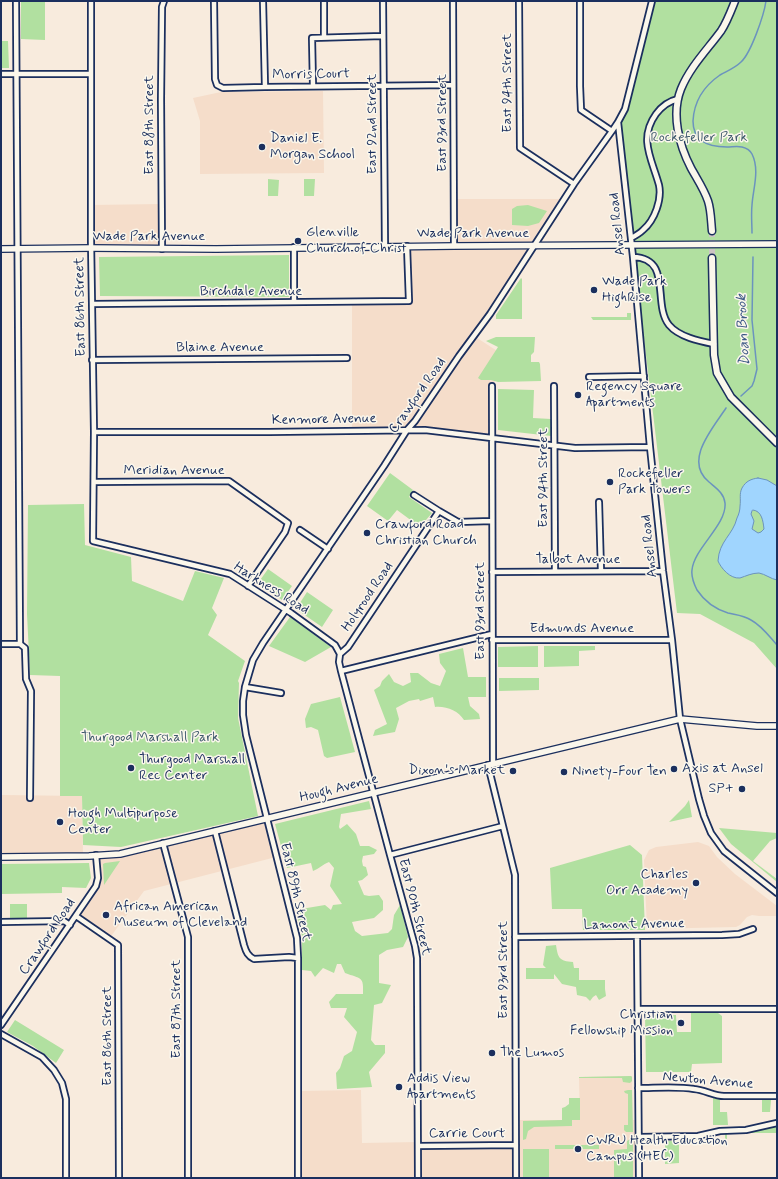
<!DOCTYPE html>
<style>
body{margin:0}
#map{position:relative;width:778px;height:1179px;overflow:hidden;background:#f8ebdd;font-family:Mynerve,sans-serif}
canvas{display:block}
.frame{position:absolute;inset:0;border:2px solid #1b2f5e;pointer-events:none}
</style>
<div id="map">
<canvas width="778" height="1179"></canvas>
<div class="frame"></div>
</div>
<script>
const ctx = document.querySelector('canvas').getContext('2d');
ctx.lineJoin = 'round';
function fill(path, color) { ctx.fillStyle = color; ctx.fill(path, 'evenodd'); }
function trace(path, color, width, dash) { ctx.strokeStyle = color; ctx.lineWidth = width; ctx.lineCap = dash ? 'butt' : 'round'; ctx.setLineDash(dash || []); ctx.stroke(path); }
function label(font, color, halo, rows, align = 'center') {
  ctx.font = font + ' Mynerve,sans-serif'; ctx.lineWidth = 3; ctx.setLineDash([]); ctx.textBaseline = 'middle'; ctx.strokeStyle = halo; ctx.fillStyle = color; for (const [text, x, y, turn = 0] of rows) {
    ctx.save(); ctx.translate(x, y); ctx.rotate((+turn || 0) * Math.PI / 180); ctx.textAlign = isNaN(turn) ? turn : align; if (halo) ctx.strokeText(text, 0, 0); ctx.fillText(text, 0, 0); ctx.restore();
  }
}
const built = new Path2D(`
 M323 91 324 173 200 174V121L193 98 221 92Z
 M454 199H565L474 336 508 358 492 386V438L425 430 352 431V302L409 301 407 246H454Z
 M161 204 162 249 91 248V205Z
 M1 772 2 795 82 796 83 856 1 857Z
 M266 819 276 857 144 891 109 939 76 916 96 886V855L120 854Z
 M698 842 709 846 717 857 735 874 777 906V916H759L752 915 747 917 740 925 736 927 647 929 644 860 649 850 656 847Z
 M632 1076 633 1120H635L639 1136V1178H298V1091L361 1090 362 1143 418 1142V1145H516V1120H580L579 1077Z`);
const green = new Path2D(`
 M21 1H45V40L21 39Z
 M652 1H777V669L754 643 700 614 677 613 618 122 625 109Z
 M1 41H8L9 68H1Z
 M268 179 279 180 278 196H268Z
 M304 179H315L314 196H304Z
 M528 205 547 211 539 223 528 226 512 225V209L517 206Z
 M289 255V297L100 296 99 257Z
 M521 278 522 279V319H496V315Z
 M627 313H631V320H593L591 317H627Z
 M496 337H535L534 352 531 355V362H539L540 364 541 381 498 382 491 380H481L478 378 498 347 486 341Z
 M498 389 534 390 533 418 551 419V436L498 430Z
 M390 473 413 490 409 497 432 513 420 527 397 510 388 521 367 506Z
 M84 504 85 545 131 557 132 581 183 601 195 571 224 578 212 608 217 615 208 635 245 661 238 681 239 683 238 718 258 816 121 847 83 845 82 796H60V676L30 675 27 614 28 505Z
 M268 569 292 586 282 600 258 583Z
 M307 592 333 610 322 627 296 609Z
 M290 617 331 647 305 662 269 646Z
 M538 646V667H498V647Z
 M544 646H595V650L579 651V666L544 667Z
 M463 648 468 677H486V697H468L470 706 479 714 480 719 464 720C458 711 447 706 435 707L433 697 420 701 419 699 409 701 396 708 399 719 395 732 373 736 375 730 387 724 374 690 380 686 382 681 389 674 394 682 403 686 411 682 410 673H418L431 683 440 686 446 671 440 663 439 654Z
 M499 678H539V690L499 691Z
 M340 697 355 752 327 758 324 756 318 730 311 727 306 728 305 719 311 704Z
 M689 800 692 817 669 822 685 806Z
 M369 801 371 809 341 814 339 827 340 829 347 824 356 834 360 846H369L377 850 374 854 363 856 362 861 363 866 366 867 368 875 362 880 358 881 364 895 369 896 379 895 383 901V910L374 918 352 922 355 931 362 936 388 933 392 929 394 915 400 905 408 937 403 947 387 950 379 955V983L391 985 382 1003 374 1005 371 1040 375 1045H385V1053L369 1072 372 1087 337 1089 336 1073 340 1068 344 1056 352 1051 357 1032 344 1017 347 1008H331L329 1002 336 994H363C364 976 361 979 345 973L341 964H337L334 973 323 968 315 977 311 971 302 970V936L297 915 301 909 325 905 331 910 333 905 342 904 330 886 334 868 329 862C323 864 319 869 313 871L311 863 287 868 275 824Z
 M719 828 777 833V838L770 841 753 861 777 879V882L731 844Z
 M630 845 642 855 645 930H583L582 909H552L550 868Z
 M120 861 104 885 103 864 105 863Z
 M89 863 91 878 86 888 62 887V893L1 894V864Z
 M10 904H27V918H10Z
 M556 945C558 958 559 961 573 962L574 968H579V980H605V989L606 996 599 1000 596 995 593 997 590 1001 586 997 577 995 576 987 562 984 554 974V979H526V968H546L543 965 546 946Z
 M691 1013H718L722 1016V1063L692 1064 691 1072H646L645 1015H676L677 1032H691Z
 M15 1020 64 1050 56 1063 33 1046 7 1032Z
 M631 1076 632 1077V1081L630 1083 623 1082 622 1078H579V1077Z
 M628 1090H632L633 1132H626L624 1130V1125H628V1094L625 1093 624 1091Z
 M569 1098H580V1120H572V1126H571L534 1127 528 1131 526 1139 523 1140V1121L562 1120V1108L565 1107 569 1104Z
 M713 1098 720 1099V1112H727L728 1125H713Z
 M762 1100H771L770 1112H762Z
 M768 1127H777V1133H727V1139H725V1133H722L750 1132Z
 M630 1139 633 1141V1178H614V1150L627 1149V1141Z
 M665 1141H679V1163L665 1164Z
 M555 1145H599V1149H555Z
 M523 1149H549V1178H523Z`);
const water = new Path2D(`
 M758 478 767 480 777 486V580C771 579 765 574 759 573 752 573 746 576 740 578 730 579 721 568 718 561 719 541 733 535 737 518 739 514 740 510 740 506 741 499 739 494 742 488 746 481 751 479 758 478ZM753 510C762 511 763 521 764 529L761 532 758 533 752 529 754 521 751 514 752 511Z`);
const stream = new Path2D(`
 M752 233C752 224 751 214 752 205 753 189 760 170 752 154 750 150 746 148 742 147 737 146 732 147 727 147 710 147 693 142 693 121 694 101 704 86 720 75 727 71 735 68 741 62 751 53 764 15 766 1
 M741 396 752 386 754 381 757 369 752 320 753 257
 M726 408C713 428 683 461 709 482 716 488 724 493 725 503 727 525 694 548 692 570 691 577 694 584 697 590 705 602 715 609 728 613 737 615 743 615 751 620 762 626 769 636 777 645`);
const secondaryTunnel = new Path2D(`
 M712 231V258`);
const minor = new Path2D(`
 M16 1 20 644 25 648 26 679 31 691 30 798
 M91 1V241L94 432 93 541 230 574 291 613 335 645 340 654 339 662 341 671 390 855 415 946 417 958 418 1178
 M214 1 215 79 217 85 223 88 265 87 453 85
 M263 1 265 87
 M324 1V37
 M383 1 385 247
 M453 1 454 246
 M519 1 520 148 574 184
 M580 1V86L581 110 612 131
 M652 1 625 109 618 122 633 257 650 447 663 571 672 640 680 719 699 799 704 816 711 833 724 851 777 893
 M1 74H91
 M313 86 312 38 383 36
 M631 238C635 236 640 233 643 230 655 220 662 199 659 185 652 159 638 139 656 114 662 106 669 101 678 99
 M162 249 161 99 162 7 164 1
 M633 257C673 258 652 304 669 325 679 337 699 341 714 344
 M294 302V247
 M92 304 409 301 407 246
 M92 360 347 358
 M589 377 644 376
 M492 386 493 764
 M554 386 555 571
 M94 432H269L425 430 575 448 650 447
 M94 482 229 481 288 523 285 532 248 586
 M414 495 439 511 458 522 492 521
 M599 502 601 571
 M300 530 328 549
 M492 572 663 571
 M492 640H672
 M1 644H20
 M340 654 348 647 439 511
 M341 671 492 634
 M245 687 281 693
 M488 765 515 875 516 1178
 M215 831 244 945C246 952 248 956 254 959L289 957 298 958
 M163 843 188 937V1178
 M390 855 503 826
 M76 916 118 945 119 1178
 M1 922 64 921 70 925
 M637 936 639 1178
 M515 937 722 935 739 934 753 929
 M638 1009H777
 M1 1025 96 886 98 878 96 855
 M1 1034 42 1057 54 1070 62 1083 66 1099V1178
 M638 1088C655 1088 678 1086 694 1089 705 1090 714 1096 724 1096H777
 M639 1137 698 1136 720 1131 746 1130 777 1123
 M418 1146 516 1145
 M298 1178V958L297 938 246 735 243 715V701L245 687 253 660 263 643 384 466 407 430 415 421 459 356 490 314 574 184 612 131 618 122`);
const tertiary = new Path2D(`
 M1 249 91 248 216 249 454 246 777 244
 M1 857 89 856 120 854 680 719 757 726H777`);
const secondary = new Path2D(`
 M712 231C711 221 711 210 708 201 704 189 697 179 691 168 679 145 671 114 681 89 690 67 707 50 721 31 727 22 731 11 735 1
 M712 258 714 355 717 373 731 397 777 443`);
const markers = [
 [262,147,4,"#1b2f5e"],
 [298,241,4,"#1b2f5e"],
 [594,290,4,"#1b2f5e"],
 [578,395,4,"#1b2f5e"],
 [610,482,4,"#1b2f5e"],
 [367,533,4,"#1b2f5e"],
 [131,768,4,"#1b2f5e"],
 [674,769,4,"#1b2f5e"],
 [513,771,4,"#1b2f5e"],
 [564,772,4,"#1b2f5e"],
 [742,789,4,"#1b2f5e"],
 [60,822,4,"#1b2f5e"],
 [696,883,4,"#1b2f5e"],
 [106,915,4,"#1b2f5e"],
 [681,1023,4,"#1b2f5e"],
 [492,1053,4,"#1b2f5e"],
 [399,1087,4,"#1b2f5e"],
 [578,1149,4,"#1b2f5e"]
];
const streetNames = [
 ["Morris Court",311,75,-1],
 ["East 94th Street",508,83,-90],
 ["East 93rd Street",443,123,-90],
 ["East 92nd Street",373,124,-90],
 ["East 88th Street",150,125,-90],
 ["Ansel Road",618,224,-96],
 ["Wade Park Avenue",473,234],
 ["Wade Park Avenue",149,237],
 ["Birchdale Avenue",251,292],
 ["East 86th Street",81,307,-91],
 ["Blaine Avenue",220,348],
 ["Crawford Road",418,396,-55],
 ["Kenmore Avenue",324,420,-1],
 ["Meridian Avenue",174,471],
 ["East 94th Street",544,478,-90],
 ["Ansel Road",650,546,-96],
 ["Talbot Avenue",578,560],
 ["Harkness Road",271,589,32],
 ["Holyrood Road",368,597,-56],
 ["East 93rd Street",481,611,-90],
 ["Edmunds Avenue",582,629],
 ["Hough Avenue",339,789,-14],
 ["East 89th Street",295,892,77],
 ["East 90th Street",414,907,76],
 ["Lamont Avenue",634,925,-1],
 ["Crawford Road",48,937,-56],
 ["East 93rd Street",504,970,-90],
 ["East 87th Street",177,1009,-90],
 ["East 86th Street",108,1036,-90],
 ["Newton Avenue",708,1081,5],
 ["Carrie Court",467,1134]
];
const parkNames = [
 ["Rockefeller Park",699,138],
 ["Thurgood Marshall Park",150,738]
];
const poiNames = [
 ["Daniel E.",270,139],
 ["Morgan School",270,155],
 ["Glenville",306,233],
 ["Church of Christ",306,249],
 ["Wade Park",602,282],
 ["HighRise",602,298],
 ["Regency Square",586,387],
 ["Apartments",586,403],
 ["Rockefeller",618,474],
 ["Park Towers",618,490],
 ["Crawford Road",375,525],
 ["Christian Church",375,541],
 ["Thurgood Marshall",139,760],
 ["Rec Center",139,776],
 ["Axis at Ansel",682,769],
 ["Dixon's Market",505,771,"right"],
 ["Ninety-Four Ten",572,772],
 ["SP+",734,789,"right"],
 ["Hough Multipurpose",68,814],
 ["Center",68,830],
 ["Charles",688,875,"right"],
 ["Orr Academy",688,891,"right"],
 ["African American",114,907],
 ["Museum of Cleveland",114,923],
 ["Christian",673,1015,"right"],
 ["Fellowship Mission",673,1031,"right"],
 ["The Lumos",500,1053],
 ["Addis View",407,1079],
 ["Apartments",407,1095],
 ["CWRU Health Education",586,1141],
 ["Campus (HEC)",586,1157]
];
const waterNames = [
 ["Doan Brook",744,330,-93]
];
fill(built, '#f5ddca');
fill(green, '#b1e0a0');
fill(water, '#a0d5fe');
trace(water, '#6b93be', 1);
trace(stream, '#6b93be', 1.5);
trace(secondaryTunnel, '#ccc5c4', 6, [6, 3]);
trace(minor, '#1b2f5e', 8);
trace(tertiary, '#1b2f5e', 8);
trace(secondary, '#1b2f5e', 9);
trace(minor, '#fbf7ec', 4.5);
trace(tertiary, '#fbf7ec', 5.5);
trace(secondary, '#fbf7ec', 6);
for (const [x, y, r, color] of markers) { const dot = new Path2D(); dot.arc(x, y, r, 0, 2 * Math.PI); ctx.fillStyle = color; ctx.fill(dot); trace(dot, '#fbf7ec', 1.5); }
label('14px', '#1b2f5e', '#fbf7ec', streetNames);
label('14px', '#405b6e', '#fbf7ec', parkNames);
label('14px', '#1b2f5e', '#fbf7ec', poiNames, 'left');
label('italic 15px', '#3c5886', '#fbf7ec', waterNames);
</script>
